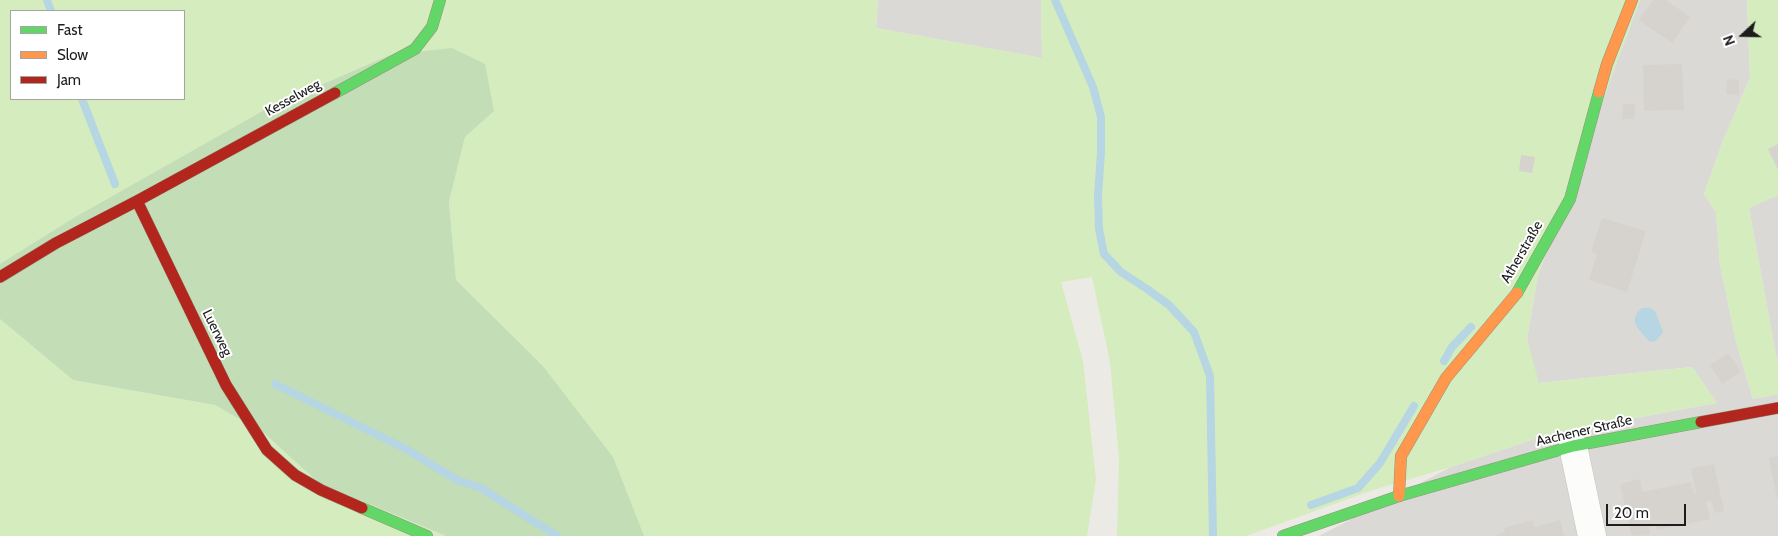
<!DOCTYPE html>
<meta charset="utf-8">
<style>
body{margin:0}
#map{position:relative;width:1778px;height:536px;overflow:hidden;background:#eceae4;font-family:Cabin,sans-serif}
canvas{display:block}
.legend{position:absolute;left:10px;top:10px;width:175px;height:90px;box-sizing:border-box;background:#fff;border:1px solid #a4a4a4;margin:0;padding:6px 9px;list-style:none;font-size:15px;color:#1c1c1c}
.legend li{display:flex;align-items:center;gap:10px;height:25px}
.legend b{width:25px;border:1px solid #a4a4a4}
.north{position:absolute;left:1718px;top:10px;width:50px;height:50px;-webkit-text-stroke:4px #fff;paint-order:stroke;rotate:249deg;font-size:14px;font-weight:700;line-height:20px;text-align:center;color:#1c1c1c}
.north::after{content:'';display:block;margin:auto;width:18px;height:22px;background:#1c1c1c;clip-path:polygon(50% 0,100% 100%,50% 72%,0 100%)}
.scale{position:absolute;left:1606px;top:504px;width:80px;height:22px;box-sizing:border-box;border:2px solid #1c1c1c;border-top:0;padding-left:6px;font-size:15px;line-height:18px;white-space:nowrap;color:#1c1c1c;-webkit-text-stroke:4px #fff;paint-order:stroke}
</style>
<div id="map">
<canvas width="1778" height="536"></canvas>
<ul class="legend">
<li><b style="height:6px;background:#63d668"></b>Fast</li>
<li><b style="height:6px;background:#ff974d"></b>Slow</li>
<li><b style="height:6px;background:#b3261e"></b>Jam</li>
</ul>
<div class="north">N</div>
<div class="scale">20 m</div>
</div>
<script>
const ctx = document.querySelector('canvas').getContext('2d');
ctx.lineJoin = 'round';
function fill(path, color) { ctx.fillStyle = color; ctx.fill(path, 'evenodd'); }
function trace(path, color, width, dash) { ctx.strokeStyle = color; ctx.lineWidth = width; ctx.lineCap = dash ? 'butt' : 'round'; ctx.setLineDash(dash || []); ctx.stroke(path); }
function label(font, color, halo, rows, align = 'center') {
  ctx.font = font + ' Cabin,sans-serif'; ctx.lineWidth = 4; ctx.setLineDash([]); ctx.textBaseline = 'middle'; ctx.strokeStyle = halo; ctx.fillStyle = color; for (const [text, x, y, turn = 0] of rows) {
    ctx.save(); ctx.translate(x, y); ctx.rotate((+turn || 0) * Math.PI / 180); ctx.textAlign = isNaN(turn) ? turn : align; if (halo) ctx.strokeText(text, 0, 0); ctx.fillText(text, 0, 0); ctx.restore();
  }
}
const residential = new Path2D(`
 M878 0H1041L1042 58 876 28Z
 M1640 0H1747L1750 78 1722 143 1704 194 1716 212 1720 265 1736 342 1753 399 1778 394V536H1319L1451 467 1549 434 1717 403 1692 367 1538 383 1527 339 1538 275Z
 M1778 195V366L1749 208Z`);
const grass = new Path2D(`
 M0 0H878L876 28 1042 58 1041 0H1640L1538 275 1527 339 1539 383 1692 367 1717 403 1549 434 1451 467 1373 490 1246 536H1117L1119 458 1110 362 1092 277 1061 282 1083 361 1096 480 1087 536H644L542 365 456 280 449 202 465 137 494 111 0 264ZM11 11H184V99H11Z
 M1747 0H1778V195L1749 208 1778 366V394L1753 399 1736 342 1720 265 1716 212 1704 194 1722 143 1750 78Z
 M0 319 73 380 215 405 264 433 319 483 446 536H0Z`);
const forest = new Path2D(`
 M452 48 485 64 494 111 465 137 449 202 456 280 542 365 613 457 644 536H446L319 483 264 433 215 405 73 380 0 319V264L72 219 268 108 390 55Z`);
const water = new Path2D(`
 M1642 308H1650L1655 311 1663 332 1656 341 1651 342 1648 340C1639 329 1627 321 1642 308Z`);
const stream = new Path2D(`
 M47 0 51 11
 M1055 0 1093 87 1101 117V152L1098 196 1099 229 1104 254 1121 272 1147 289 1169 305 1194 332 1210 376 1213 536
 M82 99 115 184
 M1444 361 1452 347 1471 327
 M275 384 406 449 457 480 481 488 557 536
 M1311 505 1358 488 1380 463 1414 406`);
const building = new Path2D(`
 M1653 0H1666L1690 17 1672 43 1639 20Z
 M1682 64 1684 110 1644 111 1643 65Z
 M1727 79 1739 80V95L1726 94Z
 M1623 104H1635L1634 119H1622Z
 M1778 144V170L1768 149Z
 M1521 155 1535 157 1532 173 1519 171Z
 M1602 218 1646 231 1627 292 1589 280 1597 254 1591 252Z
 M1728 353 1741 372 1722 384 1710 365Z
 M1778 456V499H1777L1769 458Z
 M1714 464 1724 511 1714 513 1712 501 1706 502 1710 519 1657 530 1656 525 1649 527 1650 534 1632 536 1620 484 1640 479 1642 492 1691 482 1694 494 1696 493 1691 468Z
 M1533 520 1535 527 1560 520 1564 536H1494L1505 532 1504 528Z`);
const street = new Path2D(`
 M1573 446 1592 536`);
const fast = new Path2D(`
 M335 93 415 49 432 27 440 0
 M1517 293 1570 199 1599 92
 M362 508 427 536
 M1283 536 1399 496 1573 446 1701 422`);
const slow = new Path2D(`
 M1599 92 1607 64 1632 0
 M1399 496 1401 456 1446 378 1517 293`);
const jam = new Path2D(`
 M137 201 226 385 267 450 295 475 321 490 362 508
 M0 277 56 243 137 201 335 93
 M1701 422 1778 408`);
const streetNames = [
 ["Kesselweg",293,98,-29],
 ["Atherstraße",1522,252,-60],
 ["Luerweg",217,333,64],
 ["Aachener Straße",1584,431,-13]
];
fill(residential, '#dad9d6');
fill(grass, '#d5ecbf');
fill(forest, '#c3ddb7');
fill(water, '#b5d6e2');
trace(stream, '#b5d6e2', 8);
fill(building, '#d6d3cf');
trace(street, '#c4c3c0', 29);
trace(fast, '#92957c', 12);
trace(slow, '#92957c', 12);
trace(jam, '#92957c', 12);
trace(street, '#fcfcfb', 28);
trace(fast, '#63d668', 11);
trace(slow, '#ff974d', 11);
trace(jam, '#b3261e', 11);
label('14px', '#1c1c1c', '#fff', streetNames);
</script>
